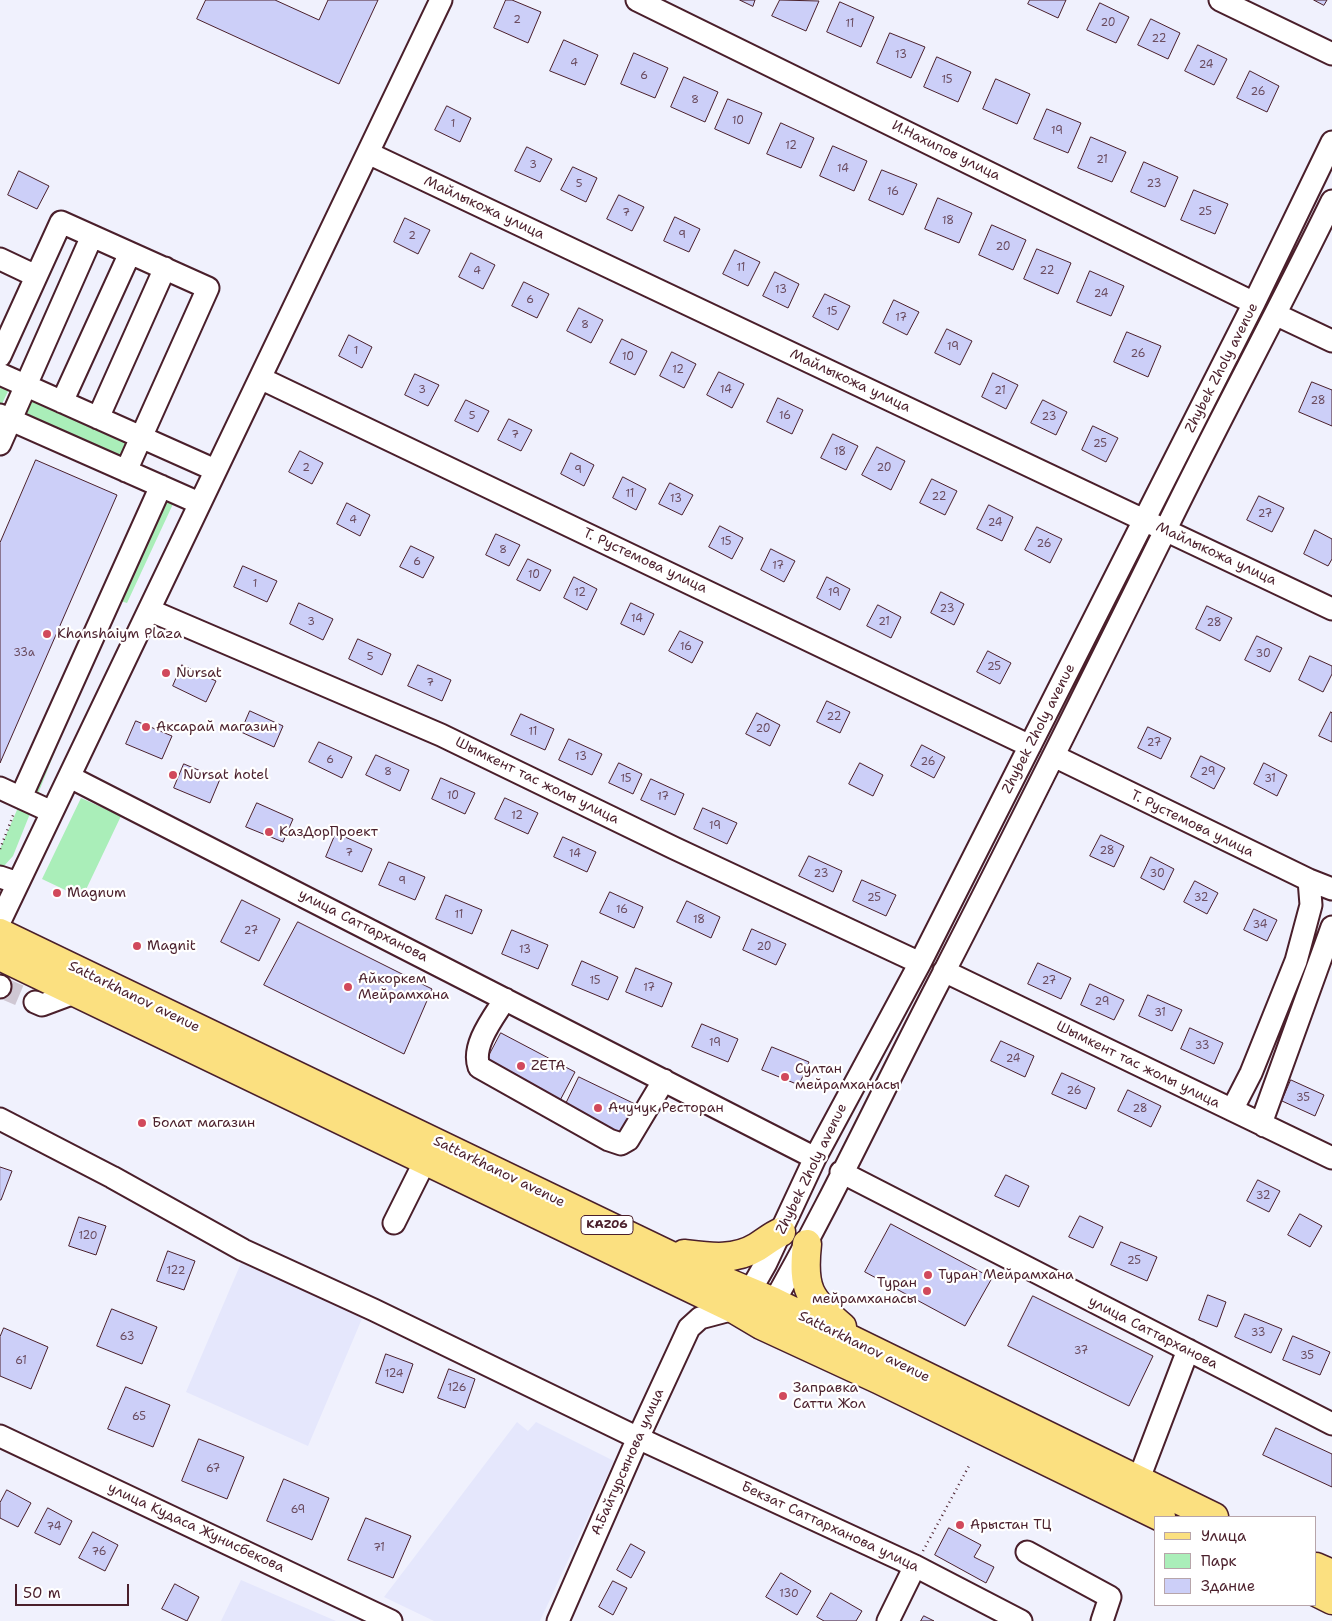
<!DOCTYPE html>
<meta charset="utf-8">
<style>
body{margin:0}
#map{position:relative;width:1332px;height:1621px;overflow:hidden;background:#f0f1fd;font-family:"Shantell Sans",sans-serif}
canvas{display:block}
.legend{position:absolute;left:1154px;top:1516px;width:162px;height:90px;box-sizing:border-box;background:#fff;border:1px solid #b7a5aa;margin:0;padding:6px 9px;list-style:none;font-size:15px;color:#4a1f2b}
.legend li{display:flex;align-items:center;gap:10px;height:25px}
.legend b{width:25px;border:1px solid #b7a5aa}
.scale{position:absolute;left:15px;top:1584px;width:114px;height:22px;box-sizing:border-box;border:2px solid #4a1f2b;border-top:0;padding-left:6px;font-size:15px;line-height:18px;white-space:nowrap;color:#4a1f2b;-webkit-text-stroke:4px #fff;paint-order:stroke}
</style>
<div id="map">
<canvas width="1332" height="1621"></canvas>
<ul class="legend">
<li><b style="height:6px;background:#fbe080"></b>Улица</li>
<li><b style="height:14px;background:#aaeeb9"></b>Парк</li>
<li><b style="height:14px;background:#cccff8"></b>Здание</li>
</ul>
<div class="scale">50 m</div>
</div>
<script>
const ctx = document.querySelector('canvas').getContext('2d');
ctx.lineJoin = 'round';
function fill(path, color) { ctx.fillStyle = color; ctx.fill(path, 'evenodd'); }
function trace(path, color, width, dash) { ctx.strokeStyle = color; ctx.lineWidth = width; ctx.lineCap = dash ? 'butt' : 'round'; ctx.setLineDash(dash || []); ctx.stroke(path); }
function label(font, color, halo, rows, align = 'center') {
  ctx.font = font + ' "Shantell Sans",sans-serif'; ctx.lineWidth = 4.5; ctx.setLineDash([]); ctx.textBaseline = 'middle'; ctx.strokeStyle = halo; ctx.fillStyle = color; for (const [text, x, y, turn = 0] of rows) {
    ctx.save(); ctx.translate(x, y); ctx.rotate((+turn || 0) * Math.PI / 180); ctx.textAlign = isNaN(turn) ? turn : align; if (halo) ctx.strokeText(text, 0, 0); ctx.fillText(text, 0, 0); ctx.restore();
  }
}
const built = new Path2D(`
 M244 1256 364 1314 308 1446 186 1392Z
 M517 1422 528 1431 536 1422 614 1461 540 1621H434L384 1597Z
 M241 1580 336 1621H221Z`);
const green = new Path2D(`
 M0 383 10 387 0 408Z
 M30 396 132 442 121 468 17 423Z
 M161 486 175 492 173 504 127 603 111 598Z
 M64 702 72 709 13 856 4 866 0 867V849Z
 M81 798 121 816 82 898 42 879Z`);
const building = new Path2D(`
 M206 0H275L319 20 328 0H378L339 84 197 19Z
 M506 0H512L541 12 528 43 494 28Z
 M740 0H755L753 6Z
 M780 0 819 1 806 31 772 16Z
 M1030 0H1066L1058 18 1028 4Z
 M1314 0H1327L1324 5Z
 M840 2 874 17 861 47 827 32Z
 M1100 3 1129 17 1116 43 1087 30Z
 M1151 19 1180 33 1168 59 1138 45Z
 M890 33 925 47 911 78 877 63Z
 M564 40 598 55 585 85 550 71Z
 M1198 45 1227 59 1214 85 1185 71Z
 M634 53 668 68 655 98 621 84Z
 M937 57 971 72 958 102 924 87Z
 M1250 71 1279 86 1267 112 1237 98Z
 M684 77 718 92 705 122 671 107Z
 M996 79 1030 94 1017 124 983 109Z
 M728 99 762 113 749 144 715 129Z
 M447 106 471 118 460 142 435 130Z
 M1047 109 1081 123 1068 153 1034 139Z
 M781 123 814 138 801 168 767 154Z
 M1091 137 1126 152 1112 182 1078 168Z
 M833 146 867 161 854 191 820 176Z
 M527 147 552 159 540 182 515 171Z
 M1144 162 1178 177 1165 207 1131 192Z
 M573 167 597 178 586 202 561 190Z
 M882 170 917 184 903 215 869 200Z
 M19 171 49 186 37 209 8 195Z
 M1194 190 1228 204 1215 234 1181 220Z
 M619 195 644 207 632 231 607 219Z
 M938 198 972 213 959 243 925 229Z
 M675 217 700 229 689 252 664 241Z
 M405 218 430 230 418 254 394 242Z
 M992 225 1026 240 1013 270 979 255Z
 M1037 249 1071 263 1058 294 1024 279Z
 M735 250 760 262 748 286 723 274Z
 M471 253 495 265 483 289 459 277Z
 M1090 271 1124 286 1111 316 1077 302Z
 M775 272 799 284 788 308 763 296Z
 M524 282 549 294 537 318 512 306Z
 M825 294 850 306 838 330 813 317Z
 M894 300 919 312 907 335 883 323Z
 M579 308 603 320 591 343 567 331Z
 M947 329 972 341 960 365 935 353Z
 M1127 332 1161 346 1148 377 1114 362Z
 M349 335 372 347 362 368 339 356Z
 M622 339 647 351 635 375 610 363Z
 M672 352 696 364 684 388 660 376Z
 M719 372 744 384 732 408 707 395Z
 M993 373 1018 385 1006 409 982 397Z
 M415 374 439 385 428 406 405 395Z
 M1312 382 1332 390V426L1299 412Z
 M778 398 803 410 792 434 767 422Z
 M466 400 489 411 478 432 455 421Z
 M1043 400 1067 412 1056 435 1031 423Z
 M509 419 532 430 521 451 498 440Z
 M1093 426 1118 438 1106 462 1082 450Z
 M833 434 858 446 846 470 821 458Z
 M877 447 905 461 891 490 862 475Z
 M300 451 323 463 312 484 289 472Z
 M571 453 594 465 584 486 561 474Z
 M36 460 117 495 0 763V543Z
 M623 477 646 489 636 510 613 498Z
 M932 479 957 491 945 515 920 503Z
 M670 483 693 495 682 515 659 504Z
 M1259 496 1284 508 1272 532 1247 520Z
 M347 503 370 515 360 536 337 524Z
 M989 505 1013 517 1002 541 977 529Z
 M720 526 743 538 732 559 709 547Z
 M1037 527 1062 539 1050 563 1025 550Z
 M1315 530 1332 539V559L1328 566 1304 554Z
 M496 534 520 545 509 566 486 555Z
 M411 546 434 557 423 578 400 567Z
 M771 549 795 561 784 582 761 570Z
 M528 559 551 570 540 591 517 580Z
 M243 566 277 581 267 602 234 587Z
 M574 577 597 589 587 610 564 598Z
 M827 577 850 589 840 610 817 598Z
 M941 592 964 604 954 625 931 613Z
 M299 603 333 619 323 640 290 624Z
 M631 603 654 614 644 635 621 624Z
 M878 605 901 617 891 638 867 626Z
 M1207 606 1232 618 1220 641 1196 629Z
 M680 631 703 642 692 663 669 651Z
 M1257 636 1282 648 1270 672 1245 660Z
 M358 639 391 654 382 675 349 659Z
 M988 651 1011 663 1000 684 977 672Z
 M1310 656 1332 666V674L1323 692 1299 680Z
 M182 665 216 681 206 702 173 686Z
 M418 665 451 680 442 701 408 686Z
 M827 701 850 712 840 733 817 722Z
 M250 711 283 726 274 747 241 732Z
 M1331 712 1332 713V742L1319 736Z
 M757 713 780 725 770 746 746 734Z
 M521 714 554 729 545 750 511 735Z
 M136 721 172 736 162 759 126 744Z
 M1148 727 1171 738 1161 759 1138 748Z
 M569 739 602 754 592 775 559 760Z
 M319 742 352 757 342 778 309 762Z
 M922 745 945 757 934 778 911 766Z
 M376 755 409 770 400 791 366 775Z
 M1201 756 1225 768 1214 789 1191 777Z
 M619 763 642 774 633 794 609 783Z
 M860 763 883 775 873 796 849 784Z
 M1264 763 1287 775 1277 796 1254 784Z
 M184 764 220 779 210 803 174 788Z
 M441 778 475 793 465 814 432 799Z
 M651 779 684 794 675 815 641 800Z
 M505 798 538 813 528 834 495 819Z
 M257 803 293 819 283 842 246 827Z
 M703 808 737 823 727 844 694 829Z
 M336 833 372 849 362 872 326 857Z
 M1101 835 1124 846 1114 867 1090 856Z
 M563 837 596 852 587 872 554 857Z
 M809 856 842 871 833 892 799 876Z
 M1151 857 1174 869 1164 890 1141 878Z
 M389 862 425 877 415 900 379 885Z
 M862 880 896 895 886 916 853 901Z
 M1195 881 1218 893 1207 914 1184 902Z
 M610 892 643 907 634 928 600 913Z
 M446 895 482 910 472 934 436 919Z
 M242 900 280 919 259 961 221 942Z
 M687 901 720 917 711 938 677 922Z
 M1254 909 1277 920 1267 941 1244 930Z
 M298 922 432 989 404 1054 264 985Z
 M752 929 786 944 776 965 743 950Z
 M512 930 548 945 538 969 502 954Z
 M582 961 618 977 608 1000 572 985Z
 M1038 963 1071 978 1061 999 1028 984Z
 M636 968 672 983 662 1007 626 992Z
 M1090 984 1124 1000 1114 1020 1081 1005Z
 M1148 995 1182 1010 1172 1031 1139 1016Z
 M702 1024 738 1039 728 1062 692 1047Z
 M1190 1028 1223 1043 1214 1064 1181 1049Z
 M501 1033 575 1072 556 1108 482 1069Z
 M1001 1041 1034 1056 1025 1077 991 1061Z
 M772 1047 809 1062 799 1085 762 1070Z
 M1062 1073 1095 1088 1086 1109 1052 1094Z
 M579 1077 635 1104 618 1139 562 1112Z
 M1291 1080 1324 1095 1315 1116 1282 1101Z
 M1128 1090 1161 1106 1151 1127 1118 1111Z
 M0 1167 12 1171 1 1200H0Z
 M1006 1175 1029 1186 1019 1207 995 1196Z
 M1258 1180 1280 1191 1269 1212 1247 1201Z
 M1300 1214 1322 1226 1310 1247 1288 1235Z
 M1080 1216 1103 1227 1093 1248 1069 1237Z
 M79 1217 106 1226 96 1255 69 1246Z
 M891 1224 992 1278 965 1326 865 1272Z
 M1121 1242 1157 1257 1147 1281 1111 1265Z
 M168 1251 195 1261 184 1290 157 1281Z
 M1208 1295 1226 1302 1217 1327 1199 1320Z
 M1033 1296 1153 1356 1129 1406 1008 1346Z
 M112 1309 157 1327 142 1364 97 1346Z
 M1245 1314 1282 1329 1271 1353 1235 1337Z
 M4 1328 48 1347 31 1389 0 1376V1337Z
 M1293 1336 1330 1352 1320 1375 1283 1360Z
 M386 1354 413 1364 403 1393 376 1383Z
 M449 1369 475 1379 465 1408 438 1398Z
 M126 1387 170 1405 153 1447 108 1429Z
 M1276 1428 1332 1454V1487L1263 1455Z
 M199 1439 244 1457 227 1499 182 1481Z
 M284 1479 329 1498 312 1540 267 1521Z
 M7 1490 31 1503 18 1527 0 1518V1503Z
 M48 1508 72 1521 60 1545 35 1533Z
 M366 1518 411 1536 393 1578 348 1560Z
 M949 1528 981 1545 974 1557 994 1567 986 1583 935 1555Z
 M93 1532 118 1545 105 1571 79 1558Z
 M631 1544 645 1552 631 1578 617 1570Z
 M781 1573 811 1591 797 1615 766 1597Z
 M613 1581 627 1588 613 1615 599 1607Z
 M175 1584 199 1597 187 1621 162 1609Z
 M831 1593 862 1611 856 1621H824L817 1617Z
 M924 1616 934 1621H921Z`);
const minorTunnel = new Path2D(`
 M0 987 35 1002`);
const path = new Path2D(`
 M0 849 14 813
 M923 1551 970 1464`);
const minor = new Path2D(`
 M637 0 1254 303
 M1220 0 1332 54
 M368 153 1332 609
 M0 259 36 276
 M1277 315 1332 341
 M0 356 61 222 208 288 126 471
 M0 374 215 470
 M260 378 1030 746
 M62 402 130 253
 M0 415 199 503
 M98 418 165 268
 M0 444 92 236
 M149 610 441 735 674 848 920 963
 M1054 756 1309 880 1332 889
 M70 777 815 1158
 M0 788 52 812
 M21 797 161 486
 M0 877 18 883
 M0 921 441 0
 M944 971 1332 1158
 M0 986V987
 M505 999C494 1017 471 1045 479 1067L609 1140 621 1144 628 1140 664 1080
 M35 1002 42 1005 77 992
 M1232 1110 1251 1073 1296 961 1311 905 1309 880
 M0 1119 112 1177 243 1250 374 1310 638 1438 915 1566 1021 1621
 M1264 1126 1263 1118 1332 927
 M841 1172 1332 1424
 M394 1223 425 1161
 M767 1314C831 1203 884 1087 943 974 1019 827 1092 679 1165 531 1219 420 1278 312 1332 201
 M0 1436 391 1621
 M1138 1481 1188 1350
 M1027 1552 1110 1597 1102 1621
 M558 1621 638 1438 689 1328 700 1318 734 1309 749 1293 766 1263 815 1158 920 963 1254 303 1332 142
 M888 1621 915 1566`);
const major = new Path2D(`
 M0 933 719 1279 774 1302 1214 1517
 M0 956 734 1309 761 1325 880 1380 1161 1517
 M807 1244C802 1290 809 1298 842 1327
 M684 1254C709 1257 734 1261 757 1247 765 1242 772 1236 781 1232
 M1316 1567 1332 1574
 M1316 1592 1332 1600`);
const markers = [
 [47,634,5,"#d1495b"],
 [166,673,5,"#d1495b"],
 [146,727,5,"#d1495b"],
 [173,775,5,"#d1495b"],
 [269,832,5,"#d1495b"],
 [57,893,5,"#d1495b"],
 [137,946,5,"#d1495b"],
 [348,987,5,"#d1495b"],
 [521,1066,5,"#d1495b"],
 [785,1077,5,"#d1495b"],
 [598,1108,5,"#d1495b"],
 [142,1123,5,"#d1495b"],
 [928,1275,5,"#d1495b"],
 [927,1291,5,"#d1495b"],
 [783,1396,5,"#d1495b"],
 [960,1525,5,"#d1495b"]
];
const numberNames = [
 ["2",517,20],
 ["20",1108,23],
 ["11",850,24],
 ["22",1159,39],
 ["13",901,55],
 ["4",574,63],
 ["24",1206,65],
 ["6",644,76],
 ["15",947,80],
 ["26",1258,92],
 ["8",695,100],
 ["10",738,121],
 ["1",453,124],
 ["19",1057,131],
 ["12",791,146],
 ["21",1102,160],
 ["3",533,165],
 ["14",843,169],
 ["5",579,184],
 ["23",1154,184],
 ["16",893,192],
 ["25",1205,212],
 ["7",626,213],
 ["18",948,221],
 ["9",682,235],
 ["2",412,236],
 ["20",1003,247],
 ["11",741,268],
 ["4",477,271],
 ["22",1047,271],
 ["13",781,290],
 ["24",1101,294],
 ["6",530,300],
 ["15",832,312],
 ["17",901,318],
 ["8",585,325],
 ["19",953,347],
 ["1",356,351],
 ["26",1138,354],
 ["10",628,357],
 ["12",678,370],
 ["3",422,390],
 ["14",726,390],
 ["21",1000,391],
 ["28",1318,401],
 ["5",472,416],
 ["16",785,416],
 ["23",1049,417],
 ["7",515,435],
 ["25",1100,444],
 ["18",840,452],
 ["2",306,468],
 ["20",884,468],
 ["9",578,470],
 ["11",630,494],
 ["22",939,497],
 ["13",676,499],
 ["27",1265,514],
 ["4",353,520],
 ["24",995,523],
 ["15",726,542],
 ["26",1044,544],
 ["8",503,550],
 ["6",417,562],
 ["17",778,566],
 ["10",534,575],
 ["1",255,584],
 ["12",580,593],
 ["19",834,593],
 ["23",947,609],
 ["14",637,619],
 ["3",311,622],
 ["21",884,622],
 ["28",1214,623],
 ["16",686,647],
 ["33а",24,653],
 ["30",1263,654],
 ["5",370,657],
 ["25",994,667],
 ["7",430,683],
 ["22",834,717],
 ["20",763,729],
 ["11",533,732],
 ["27",1154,743],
 ["13",581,757],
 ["6",330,760],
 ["26",928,762],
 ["8",388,772],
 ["29",1208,772],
 ["15",626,779],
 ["31",1270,779],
 ["10",453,796],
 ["17",663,797],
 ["12",517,816],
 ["19",715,826],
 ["28",1107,851],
 ["7",349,853],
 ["14",575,854],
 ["23",821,874],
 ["30",1157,874],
 ["9",402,881],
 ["25",874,898],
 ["32",1201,898],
 ["16",622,910],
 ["11",459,915],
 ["18",699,920],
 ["34",1260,925],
 ["27",251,931],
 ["20",764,947],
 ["13",525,950],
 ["15",595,981],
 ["27",1049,981],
 ["17",649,988],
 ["29",1102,1002],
 ["31",1160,1013],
 ["19",715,1043],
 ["33",1202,1046],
 ["24",1013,1059],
 ["26",1074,1091],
 ["35",1303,1098],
 ["28",1140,1109],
 ["32",1263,1196],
 ["120",88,1236],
 ["25",1134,1261],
 ["122",176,1271],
 ["33",1258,1333],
 ["63",127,1337],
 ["37",1081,1351],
 ["35",1307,1356],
 ["61",21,1361],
 ["124",394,1374],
 ["126",457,1388],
 ["65",139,1417],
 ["67",213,1469],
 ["69",298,1510],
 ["74",54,1527],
 ["71",379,1548],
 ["76",99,1552],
 ["130",789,1594]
];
const shields = [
 [607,1225,52]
];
const shieldNames = [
 ["KАZ06",607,1225]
];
const streetNames = [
 ["И.Нахипов улица",946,151,26],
 ["Майлыкожа улица",484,208,25],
 ["Zhybek Zholy avenue",1222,368,-63],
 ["Майлыкожа улица",850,381,25],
 ["Майлыкожа улица",1216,554,25],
 ["Т. Рустемова улица",645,561,25],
 ["Zhybek Zholy avenue",1039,729,-63],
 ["Шымкент тас жолы улица",537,781,26],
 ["Т. Рустемова улица",1192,824,26],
 ["улица Саттарханова",363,926,27],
 ["Sattarkhanov avenue",134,997,26],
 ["Шымкент тас жолы улица",1138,1065,26],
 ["Zhybek Zholy avenue",812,1169,-64],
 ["Sattarkhanov avenue",499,1172,26],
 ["улица Саттарханова",1153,1333,27],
 ["Sattarkhanov avenue",864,1347,26],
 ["А.Байтурсынова улица",628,1462,-66],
 ["Бекзат Саттарханова улица",830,1527,25],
 ["улица Кудаса Жунисбекова",196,1528,25]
];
const poiNames = [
 ["Khanshaiym Plaza",57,634],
 ["Nursat",176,673],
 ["Аксарай магазин",156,727],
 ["Nursat hotel",183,775],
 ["КазДорПроект",279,832],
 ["Magnum",67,893],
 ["Magnit",147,946],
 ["Айкоркем",358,979],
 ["Мейрамхана",358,995],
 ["ZETA",531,1066],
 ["Султан",795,1069],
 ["мейрамханасы",795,1085],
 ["Ачучук Ресторан",608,1108],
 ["Болат магазин",152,1123],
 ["Туран Мейрамхана",938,1275],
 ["Туран",917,1283,"right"],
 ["мейрамханасы",917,1299,"right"],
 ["Заправка",793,1388],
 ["Сатти Жол",793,1404],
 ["Арыстан ТЦ",970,1525]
];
fill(built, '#e5e7fc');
fill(green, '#aaeeb9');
fill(building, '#cccff8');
trace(building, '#4a1f2b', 1);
trace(minorTunnel, '#cfc7d3', 21, [21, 11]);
trace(minor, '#4a1f2b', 25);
trace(major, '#4a1f2b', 31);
trace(path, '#4a1f2b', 2.5, [1, 4]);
trace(minor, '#fff', 21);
trace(major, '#fbe080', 28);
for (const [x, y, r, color] of markers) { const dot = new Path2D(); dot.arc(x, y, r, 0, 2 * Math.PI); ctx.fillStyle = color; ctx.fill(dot); trace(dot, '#fff', 2); }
label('11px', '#6a4b5e', null, numberNames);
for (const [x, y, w] of shields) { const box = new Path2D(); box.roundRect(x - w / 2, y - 9.5, w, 19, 4); ctx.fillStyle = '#fff'; ctx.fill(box); trace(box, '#4a1f2b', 1); }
label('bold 12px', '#4a1f2b', null, shieldNames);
label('14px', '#4a1f2b', '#fff', streetNames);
label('14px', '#4a1f2b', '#fff', poiNames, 'left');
</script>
